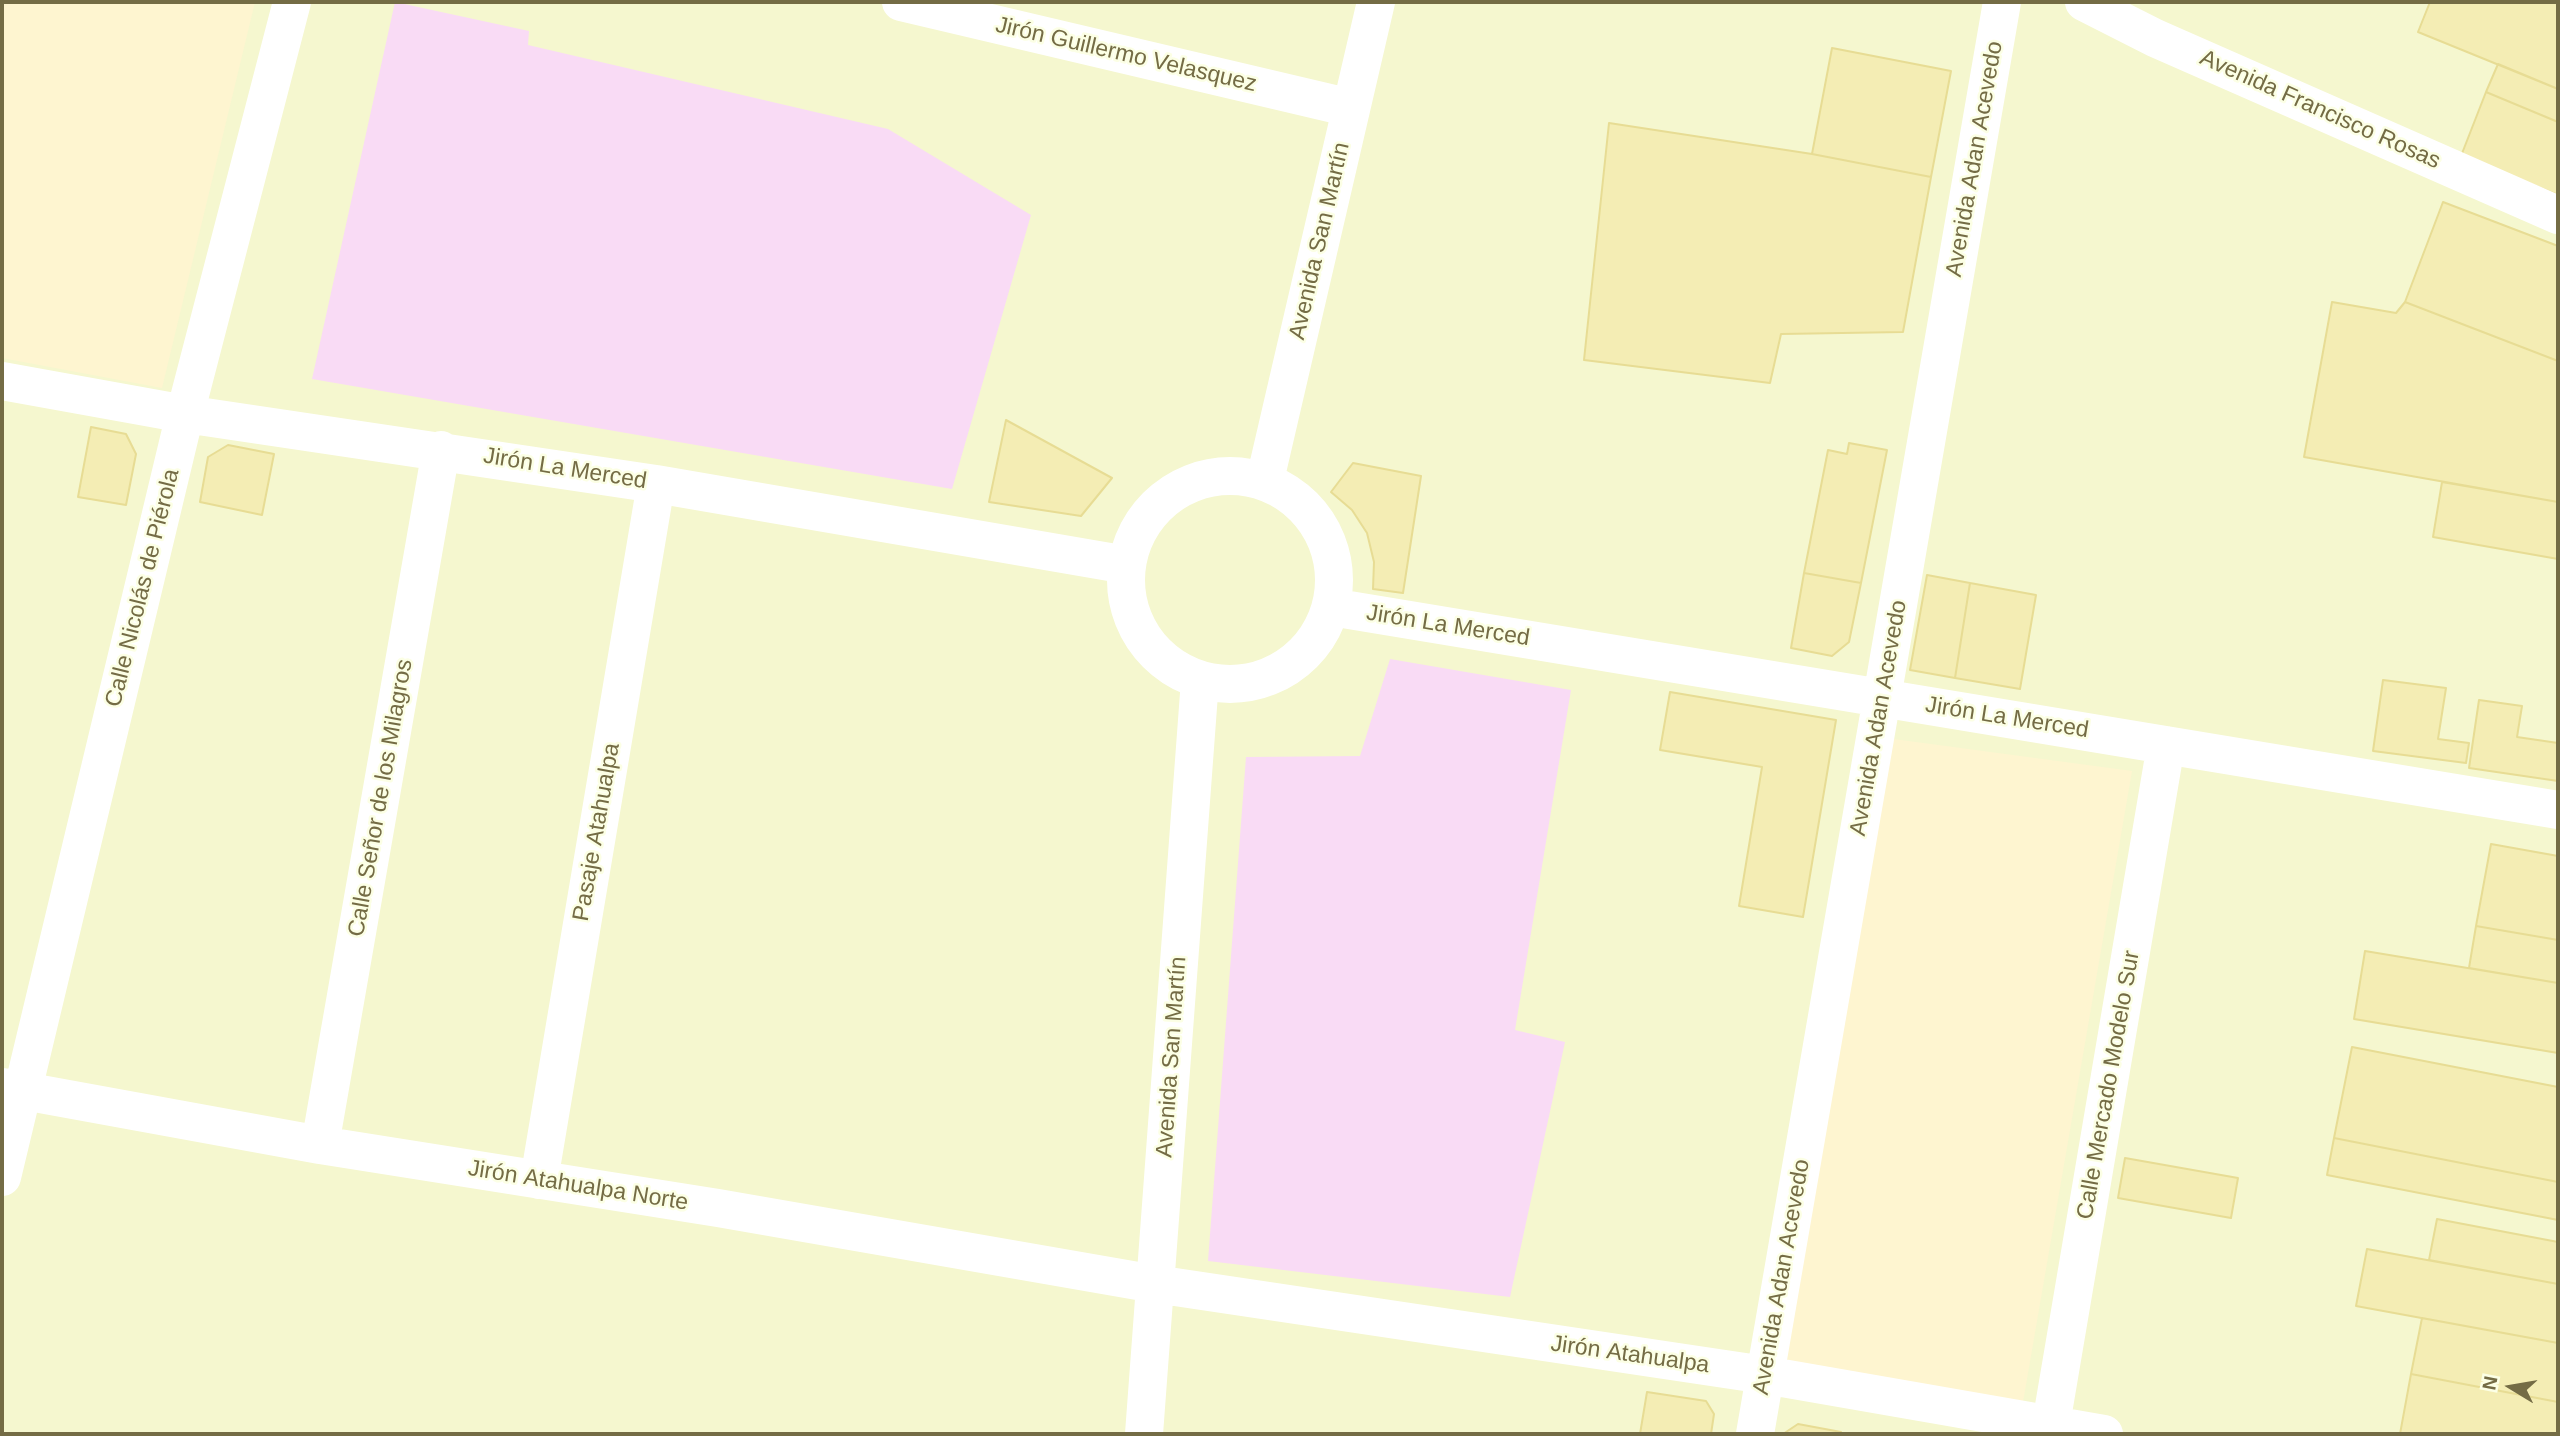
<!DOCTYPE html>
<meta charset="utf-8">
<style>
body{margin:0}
#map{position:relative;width:2560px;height:1436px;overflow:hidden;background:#fafdde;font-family:Arial,sans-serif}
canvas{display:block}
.frame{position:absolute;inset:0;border:4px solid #746c45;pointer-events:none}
.north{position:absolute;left:2476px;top:1352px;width:70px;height:70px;-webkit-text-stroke:5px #fcffe5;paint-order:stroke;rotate:281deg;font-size:19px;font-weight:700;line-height:28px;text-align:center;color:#746c45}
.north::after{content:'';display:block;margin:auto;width:24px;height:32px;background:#746c45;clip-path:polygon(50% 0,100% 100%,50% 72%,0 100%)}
</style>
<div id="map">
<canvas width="2560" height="1436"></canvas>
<div class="frame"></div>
<div class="north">N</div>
</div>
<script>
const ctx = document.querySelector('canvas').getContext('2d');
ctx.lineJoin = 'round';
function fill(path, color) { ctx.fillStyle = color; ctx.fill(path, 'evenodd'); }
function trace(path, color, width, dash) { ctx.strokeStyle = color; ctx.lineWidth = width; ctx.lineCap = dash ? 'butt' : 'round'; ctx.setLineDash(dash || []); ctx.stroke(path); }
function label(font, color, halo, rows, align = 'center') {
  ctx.font = font + ' Arial,sans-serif'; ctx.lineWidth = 5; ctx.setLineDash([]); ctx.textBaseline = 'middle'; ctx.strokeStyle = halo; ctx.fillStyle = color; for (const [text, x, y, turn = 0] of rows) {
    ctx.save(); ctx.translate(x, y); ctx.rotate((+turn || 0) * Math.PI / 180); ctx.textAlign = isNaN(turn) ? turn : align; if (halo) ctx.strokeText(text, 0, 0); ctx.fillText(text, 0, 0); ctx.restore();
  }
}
const residential = new Path2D(`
 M2 2H2558V1434H2Z`);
const commercial = new Path2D(`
 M2 2H255L162 388 2 358Z
 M1886 738 2132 771 2023 1402 1781 1364Z`);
const education = new Path2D(`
 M395 2 529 31 528 45 888 129 1031 215 952 489 312 379Z
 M1390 659 1571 690 1515 1030 1565 1042 1510 1297 1208 1261 1246 757 1360 756Z`);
const building = new Path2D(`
 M2430 2H2558V89L2418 32Z
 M1832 48 1951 71 1931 177 1812 154Z
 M2498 64 2558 89V122L2486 92Z
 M2486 92 2558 122V195L2461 156Z
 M1609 123 1812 154 1931 177 1903 332 1781 334 1770 383 1584 360Z
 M2443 202 2558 246V361L2405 302Z
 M2332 302 2396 313 2405 302 2558 361V502L2304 457Z
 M1006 420 1112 478 1081 516 989 502Z
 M91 427 126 434 136 454 126 505 78 497Z
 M1849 443 1887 450 1861 583 1804 573 1828 450 1847 454Z
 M228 445 274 454 262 515 200 502 208 457Z
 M1353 463 1421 476 1403 593 1373 589 1374 562 1367 533 1352 510 1331 492Z
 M2442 482 2558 502V559L2433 537Z
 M1804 573 1861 583 1849 642 1832 656 1791 648Z
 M1927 575 1970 583 1955 678 1910 670Z
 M1970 583 2036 595 2020 689 1955 678Z
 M2383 680 2446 688 2438 739 2469 743 2466 763 2373 751Z
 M1670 692 1836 720 1803 917 1739 906 1762 767 1660 750Z
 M2479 700 2522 706 2517 737 2558 743V781L2469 768Z
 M2491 844 2558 856V940L2476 926Z
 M2476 926 2558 940V983L2469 968Z
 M2365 951 2558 983V1053L2354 1019Z
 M2352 1047 2558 1087V1182L2334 1138Z
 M2334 1138 2558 1182V1220L2327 1175Z
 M2125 1158 2238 1178 2231 1218 2118 1198Z
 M2437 1219 2558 1242V1284L2429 1260Z
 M2367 1249 2558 1284V1343L2356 1306Z
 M2422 1318 2558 1343V1402L2411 1374Z
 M2411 1374 2558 1402 2557 1434H2400Z
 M1647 1392 1706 1401 1714 1414 1711 1434H1640Z
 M1798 1424 1841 1432V1434H1783Z`);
const minor = new Path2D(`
 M901 2 1351 108
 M2084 2 2155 38 2558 215
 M2 381 185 414 656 484 1127 565
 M1126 580a104 104 0 1 1 208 0a104 104 0 1 1-208 0Z
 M1265 480 1376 2
 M1331 607 2558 810
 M2 1087 320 1145 718 1208 1155 1284 1765 1375 2104 1434
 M320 1145 441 450
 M2 1177 185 414 292 2
 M539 1180 656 484
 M2051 1424 2166 745
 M1144 1434 1200 680
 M1755 1434 2002 2`);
const streetNames = [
 ["Jirón Guillermo Velasquez",1126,55,13],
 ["Avenida Francisco Rosas",2320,110,24],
 ["Avenida Adan Acevedo",1975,159,-80],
 ["Avenida San Martín",1320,241,-77],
 ["Jirón La Merced",565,469,9],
 ["Calle Nicolás de Piérola",143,588,-76],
 ["Jirón La Merced",1448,626,9],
 ["Avenida Adan Acevedo",1879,718,-80],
 ["Jirón La Merced",2007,718,9],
 ["Calle Señor de los Milagros",381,798,-80],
 ["Pasaje Atahualpa",597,832,-80],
 ["Avenida San Martín",1172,1057,-86],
 ["Calle Mercado Modelo Sur",2109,1085,-80],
 ["Jirón Atahualpa Norte",578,1186,9],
 ["Avenida Adan Acevedo",1782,1277,-80],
 ["Jirón Atahualpa",1630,1355,8]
];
fill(residential, '#f5f7cf');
fill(commercial, '#fef5d0');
fill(education, '#f9dbf5');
fill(building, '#f4edb4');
trace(building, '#e7dc94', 2);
trace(minor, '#fff', 38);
label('23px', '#746c45', '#fcffe5', streetNames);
</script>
